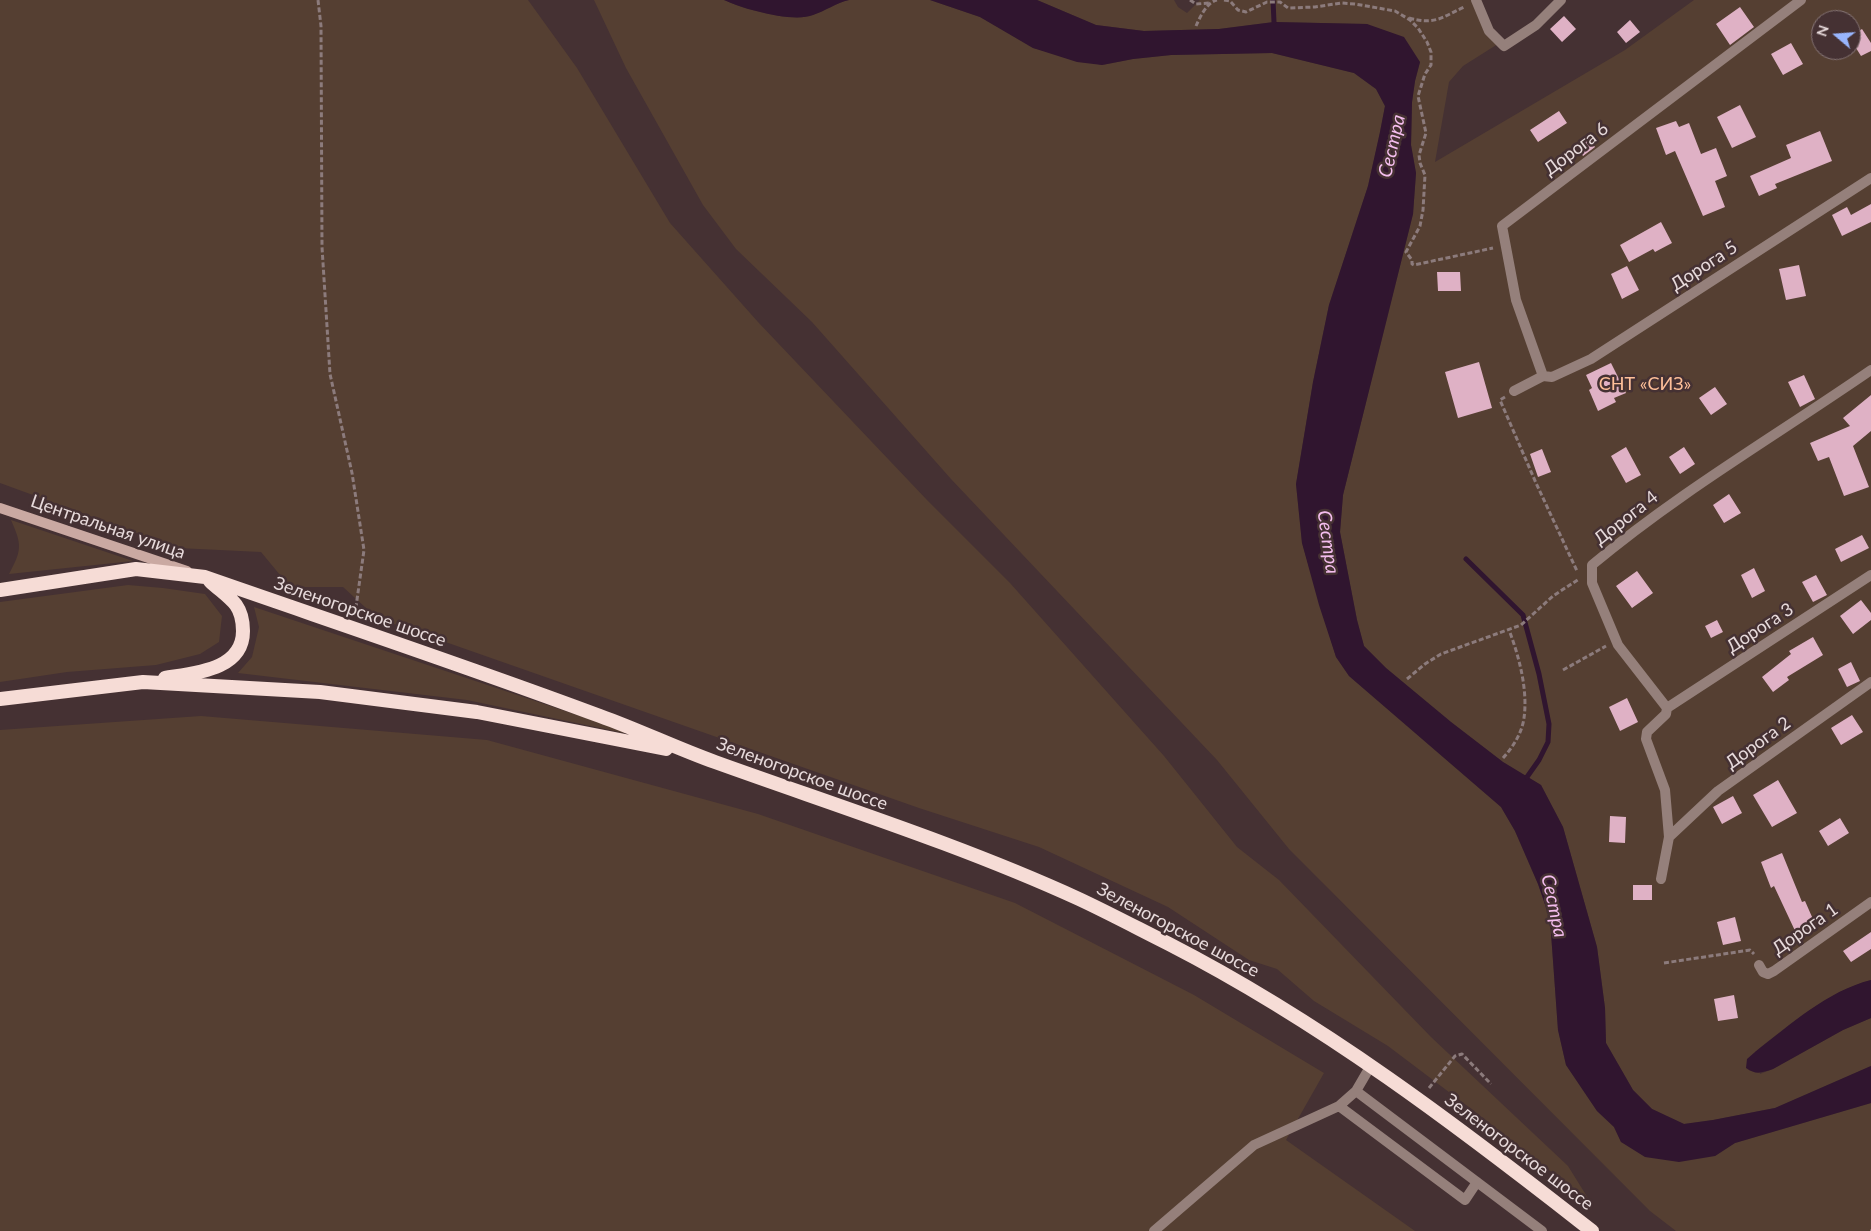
<!DOCTYPE html>
<meta charset="utf-8">
<style>
body{margin:0}
#map{position:relative;width:1871px;height:1231px;overflow:hidden;background:#453133;font-family:Lato,sans-serif}
canvas{display:block}
.north{position:absolute;left:1811px;top:10px;width:50px;height:50px;box-sizing:border-box;background:#453133;border:1px solid #867576;border-radius:50%;rotate:288deg;font-size:14px;font-weight:700;line-height:20px;text-align:center;color:#e7dadb}
.north::after{content:'';display:block;margin:auto;width:18px;height:22px;background:#98b5fd;clip-path:polygon(50% 0,100% 100%,50% 72%,0 100%)}
</style>
<div id="map">
<canvas width="1871" height="1231"></canvas>
<div class="north">N</div>
</div>
<script>
const ctx = document.querySelector('canvas').getContext('2d');
ctx.lineJoin = 'round';
function fill(path, color) { ctx.fillStyle = color; ctx.fill(path, 'evenodd'); }
function trace(path, color, width, dash) { ctx.strokeStyle = color; ctx.lineWidth = width; ctx.lineCap = dash ? 'butt' : 'round'; ctx.setLineDash(dash || []); ctx.stroke(path); }
function label(font, color, halo, rows, align = 'center') {
  ctx.font = font + ' Lato,sans-serif'; ctx.lineWidth = 5; ctx.setLineDash([]); ctx.textBaseline = 'middle'; ctx.strokeStyle = halo; ctx.fillStyle = color; for (const [text, x, y, turn = 0] of rows) {
    ctx.save(); ctx.translate(x, y); ctx.rotate((+turn || 0) * Math.PI / 180); ctx.textAlign = isNaN(turn) ? turn : align; if (halo) ctx.strokeText(text, 0, 0); ctx.fillText(text, 0, 0); ctx.restore();
  }
}
const green = new Path2D(`
 M0 0H528L577 68 670 223 758 322 927 500 1010 583 1164 756 1237 847 1279 880 1431 1037 1568 1166 1591 1203 1474 1111 1388 1046 1314 1001 1277 969 1249 960 1168 907 1039 847 919 808 377 618 343 587H290L261 552 178 548 0 483Z
 M594 0H724C743 9 793 23 813 15 825 11 836 3 849 0H930L980 17 1033 48 1102 65 1133 59 1171 55 1272 53 1354 73 1376 89 1385 106 1380 132 1368 186 1329 305 1313 382 1296 484 1302 543 1336 657 1349 676 1501 807 1515 831 1538 884 1550 919 1558 1030 1566 1065 1597 1111 1614 1127 1621 1142 1715 1156 1735 1143 1871 1103V1231H1676L1650 1211 1289 849 1217 760 951 479 812 322 736 249 703 205 626 68Z
 M1037 0H1174L1178 7 1187 13 1200 0H1476L1501 42 1463 66 1449 82 1435 162 1625 50 1694 0H1871V980C1829 991 1789 1025 1755 1052L1760 1074 1773 1069 1843 1030 1871 1018V1066L1775 1108 1713 1120 1684 1124 1652 1109 1633 1090 1606 1043 1605 1008 1597 947 1563 827 1541 785 1503 762 1451 722 1386 668 1364 646 1357 620 1340 532 1343 495 1413 214 1416 173 1411 145 1412 102 1415 81 1420 62 1367 24 1274 22 1219 29 1144 31 1096 25ZM1821 20H1851V50H1821Z
 M11 520 133 561 9 574C22 550 22 545 11 520Z
 M128 585 163 588 205 594 222 616 219 642 200 654 156 665 67 672 0 682V602Z
 M254 607 643 737 467 700 238 673 252 657 259 627Z
 M201 716 487 740 758 814 1015 903 1194 995 1324 1073 1286 1140 1415 1231H0V730Z`);
const water = new Path2D(`
 M724 0H849C836 3 825 11 813 15 793 23 743 9 724 0Z
 M930 0H1037L1096 25 1144 31 1219 29 1274 22 1367 24 1404 37 1420 62 1415 81 1412 102 1411 145 1416 173 1413 214 1343 495 1340 532 1357 620 1364 646 1386 668 1451 722 1503 762 1541 785 1563 827 1597 947 1605 1008 1606 1043 1633 1090 1652 1109 1684 1124 1713 1120 1775 1108 1871 1066V1103L1735 1143 1715 1156 1679 1162 1645 1157 1621 1142 1614 1127 1597 1111 1566 1065 1558 1030 1550 919 1538 884 1515 831 1501 807 1349 676 1336 657 1319 605 1302 543 1296 484 1313 382 1329 305 1368 186 1380 132 1385 106 1376 89 1354 73 1272 53 1171 55 1133 59 1102 65 1077 62 1033 48 980 17Z
 M1871 980V1018L1843 1030 1773 1069C1761 1073 1756 1075 1746 1068L1747 1059 1755 1052C1790 1025 1827 991 1871 980Z`);
const stream = new Path2D(`
 M1273 0 1274 22
 M1466 559 1523 615 1539 674 1549 724 1548 742 1539 760 1527 777`);
const building = new Path2D(`
 M1740 7 1754 27 1730 45 1716 24Z
 M1564 16 1576 29 1562 42 1550 29Z
 M1630 20 1640 32 1626 43 1617 32Z
 M1862 29 1871 43V51L1861 56 1851 40V36Z
 M1791 43 1803 64 1783 75 1771 54Z
 M1740 105 1756 137 1732 148 1717 117Z
 M1559 111 1567 123 1538 142 1530 130Z
 M1676 121 1679 127 1689 123 1701 154 1716 148 1727 176 1715 181 1725 207 1703 216 1675 151 1666 155 1656 128Z
 M1820 131 1832 161 1775 184 1777 188 1759 196 1750 176 1791 158 1786 145Z
 M1589 138 1595 147 1583 156 1577 146Z
 M1871 204V222L1842 236 1832 215 1847 207 1851 215Z
 M1661 222 1672 243 1655 252 1653 249 1629 262 1620 245Z
 M1799 265 1806 296 1786 300 1779 269Z
 M1627 266 1639 290 1622 299 1611 274Z
 M1437 272H1460L1461 291H1438Z
 M1479 362 1492 408 1458 418 1445 372Z
 M1611 363 1626 393 1614 398 1616 402 1598 411 1589 390 1592 388 1586 375Z
 M1804 375 1815 399 1800 407 1788 382Z
 M1715 387 1727 404 1711 415 1699 398Z
 M1871 395V431L1853 446 1869 487 1844 496 1829 457 1818 461 1810 443 1850 426 1843 418Z
 M1626 447 1641 475 1626 483 1611 456Z
 M1684 447 1695 464 1680 474 1669 457Z
 M1542 449 1551 472 1538 477 1530 454Z
 M1729 494 1741 513 1724 523 1713 505Z
 M1862 535 1869 548 1841 562 1835 549Z
 M1754 568 1765 591 1752 598 1741 575Z
 M1637 571 1653 593 1632 608 1616 586Z
 M1816 575 1827 595 1813 602 1802 582Z
 M1861 600 1871 613V620L1853 634 1840 616Z
 M1717 620 1723 632 1711 638 1705 626Z
 M1813 637 1823 655 1787 677 1789 680 1773 692 1762 677 1791 654 1789 651Z
 M1851 662 1860 681 1847 687 1838 669Z
 M1627 698 1638 722 1620 731 1609 707Z
 M1852 715 1863 732 1841 745 1831 728Z
 M1778 780 1797 813 1772 827 1753 795Z
 M1733 796 1742 813 1722 824 1713 807Z
 M1610 816 1626 817 1625 843 1609 842Z
 M1840 818 1849 833 1828 846 1819 831Z
 M1782 853 1802 902 1805 901 1816 926 1797 935 1774 886 1771 888 1761 862Z
 M1633 885H1652V900H1633Z
 M1735 917 1741 941 1723 945 1717 922Z
 M1871 932V949L1851 962 1843 951Z
 M1734 995 1738 1018 1718 1021 1714 999Z`);
const path = new Path2D(`
 M318 0 321 26 322 247 330 374 352 473 364 550 355 614
 M1190 0 1196 4 1210 3
 M1224 0 1230 1 1238 10 1246 12 1267 2H1280L1288 8 1315 7 1341 3 1355 4 1395 11 1410 20 1418 28 1427 42 1431 52V65L1425 74 1418 96 1426 133 1419 155 1420 163 1425 175 1423 210 1420 226 1406 252 1412 260V264L1414 265 1493 248
 M1409 18C1435 25 1441 18 1464 7
 M1196 26C1200 17 1207 2 1217 0
 M1505 397 1500 400 1536 483 1577 571
 M1563 670 1606 646
 M1407 679 1425 664 1441 654 1521 625 1553 596 1579 579
 M1503 758C1513 747 1522 733 1524 718 1528 690 1519 656 1509 630
 M1664 963 1750 950 1754 954
 M1429 1088 1455 1056 1462 1054 1491 1084
 M1870 1231H1871`);
const service = new Path2D(`
 M1801 0 1502 226 1516 300 1543 376 1552 377 1591 359 1871 178
 M1667 708 1871 575
 M1669 837 1718 791 1871 682
 M1661 879 1669 837 1665 790 1646 739 1647 732 1666 714 1667 708 1618 645 1592 583V565C1679 492 1777 435 1871 370
 M1759 965 1763 972 1768 974 1774 971 1871 902
 M1356 1091 1542 1231
 M1339 1106 1465 1200 1477 1182
 M1154 1231 1254 1145 1339 1106 1356 1091 1370 1067`);
const minor = new Path2D(`
 M1476 0 1489 31 1504 46 1536 25 1561 0
 M1514 391 1543 376`);
const secondary = new Path2D(`
 M0 508 187 571`);
const trunk = new Path2D(`
 M0 590 136 569 205 577C337 623 469 667 600 716 639 730 676 748 715 762 837 806 961 845 1079 899 1109 913 1139 929 1169 944 1321 1022 1458 1126 1592 1231
 M165 678C195 673 243 670 243 631 243 623 241 612 236 605 229 596 218 589 210 581
 M0 699 143 682 320 692 477 712 666 749`);
const streetNames = [
 ["Дорога 6",1576,149,-37],
 ["Дорога 5",1704,266,-33],
 ["Дорога 4",1626,518,-38],
 ["Центральная улица",108,527,19],
 ["Зеленогорское шоссе",360,612,19],
 ["Дорога 3",1760,628,-33],
 ["Дорога 2",1758,743,-36],
 ["Зеленогорское шоссе",802,774,20],
 ["Дорога 1",1805,929,-35],
 ["Зеленогорское шоссе",1178,930,28],
 ["Зеленогорское шоссе",1519,1152,37]
];
const parkNames = [
 ["СНТ «СИЗ»",1645,384]
];
const waterNames = [
 ["Сестра",1392,146,-77],
 ["Сестра",1328,542,82],
 ["Сестра",1554,906,78]
];
fill(green, '#553f32');
fill(water, '#30152f');
trace(stream, '#30152f', 5);
fill(building, '#dfb1c5');
trace(path, '#8c7b7c', 3, [5, 2.5]);
trace(service, '#95807b', 10);
trace(minor, '#95807b', 10);
trace(secondary, '#caa9a2', 10);
trace(trunk, '#f6dcd6', 14);
label('18px', '#e7dadb', '#453133', streetNames);
label('18px', '#febf99', '#453133', parkNames);
label('italic 19px', '#f4bdee', '#453133', waterNames);
</script>
